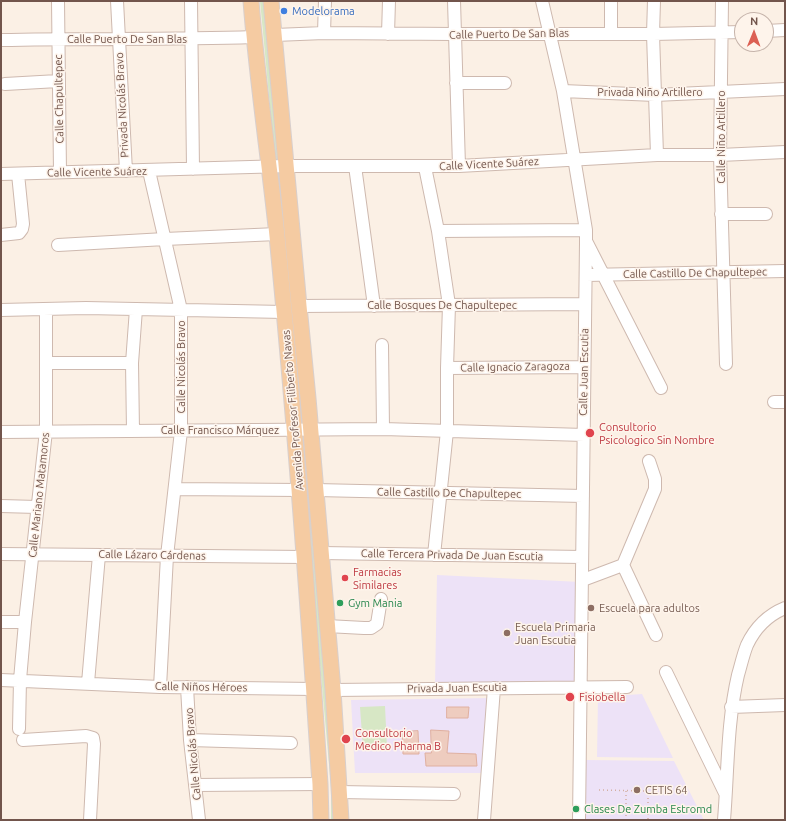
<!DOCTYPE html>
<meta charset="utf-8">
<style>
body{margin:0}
#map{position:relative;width:786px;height:821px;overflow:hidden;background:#fbf0e5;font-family:Ubuntu,sans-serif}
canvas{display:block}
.frame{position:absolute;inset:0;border:2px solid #72554c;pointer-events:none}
.north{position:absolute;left:734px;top:12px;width:40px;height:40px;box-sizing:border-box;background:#fef4eb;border:1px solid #c6b4ab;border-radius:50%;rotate:1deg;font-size:11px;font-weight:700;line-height:16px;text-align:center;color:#72554c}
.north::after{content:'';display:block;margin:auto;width:14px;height:18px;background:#dc6053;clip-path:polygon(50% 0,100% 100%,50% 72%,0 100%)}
</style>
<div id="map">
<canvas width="786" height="821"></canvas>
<div class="frame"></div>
<div class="north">N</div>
</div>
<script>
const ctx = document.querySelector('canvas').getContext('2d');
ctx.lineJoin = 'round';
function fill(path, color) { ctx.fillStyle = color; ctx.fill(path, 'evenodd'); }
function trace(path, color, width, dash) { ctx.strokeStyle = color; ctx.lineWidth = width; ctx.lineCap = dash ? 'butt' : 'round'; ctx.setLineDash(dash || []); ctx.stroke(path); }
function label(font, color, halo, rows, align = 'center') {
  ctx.font = font + ' Ubuntu,sans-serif'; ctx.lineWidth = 3; ctx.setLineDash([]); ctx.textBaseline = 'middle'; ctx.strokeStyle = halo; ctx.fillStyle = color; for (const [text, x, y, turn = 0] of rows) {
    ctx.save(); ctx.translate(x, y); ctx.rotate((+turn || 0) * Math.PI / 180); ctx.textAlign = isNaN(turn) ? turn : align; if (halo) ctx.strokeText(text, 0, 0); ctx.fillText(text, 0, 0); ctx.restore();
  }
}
const education = new Path2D(`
 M437 575 581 582 578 686 435 684Z
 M642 694 673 758 597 757 598 697Z
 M493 698 486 773H355L351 700Z
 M586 760 674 761 704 820H585Z`);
const green = new Path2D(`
 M260 1H269L283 162 275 160Z
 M302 434H305L339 820H331V787L300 440Z
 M385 706 387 748 363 749 360 707Z`);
const building = new Path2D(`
 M447 707H469L468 718H447Z
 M431 730 449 731 447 753 476 754 477 766H426L425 753H431Z
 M418 731 419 754H403L402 732Z`);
const path = new Path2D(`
 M599 790 648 791V820
 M626 820V790`);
const minor = new Path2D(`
 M58 1 60 172
 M117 1 126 171
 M191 1 193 169
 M454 1 459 166
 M542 1 563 91 586 230V242L579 820
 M654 1 653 34 657 155
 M722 1 720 155 726 364
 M766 31 785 30
 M324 33 325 1
 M611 33V1
 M388 34 389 1
 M275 35 324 33 454 34H653L742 32
 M1 40C85 38 169 40 253 37
 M456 83H505
 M5 84 58 81
 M563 91 655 95 785 89
 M355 166 374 306
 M425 167 438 231 449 305 447 368V431L434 555
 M149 171 181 310V431L167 556 160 687
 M1 174 286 166H459L657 155H720L785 152
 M721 214H766
 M438 231 586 230
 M1 235 19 233 22 229 23 224 18 174
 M587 243 661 388
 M58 245 165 239 277 234
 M586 275 785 271
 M299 306 585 304
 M1 310 86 308 284 312
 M382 345 383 429
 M46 363H132
 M447 368 584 367
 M774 402H785
 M133 431 132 363 136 309
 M1 432 383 429 584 435
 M175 489 300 490
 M316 490 583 496
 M1 506 37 507
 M321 553 582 557
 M1 554 304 557
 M623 565 656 635
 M583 580 623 565 655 489V479L649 461
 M1 622H25
 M327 626 364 628H371L377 624 381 599
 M666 672 725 793
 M1 680 160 687 314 689
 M88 683 99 555
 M187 687 190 740 199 820
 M333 690 627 687
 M731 707 785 705
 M19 729 20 680 25 622 46 431V309
 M23 740 86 736 93 738 94 744 90 820
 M190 740 291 743
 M195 785 320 784
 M340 792 454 794
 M484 820 494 688
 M724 820C728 772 727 722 738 675 741 665 743 655 747 645 755 628 768 615 785 608`);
const major = new Path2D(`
 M251 1C257 80 269 158 277 236 295 419 308 601 320 784L321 820
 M271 1 299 306 308 398 333 690 341 820`);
const markers = [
 [284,11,4,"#3f7fe0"],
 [590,433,5,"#e0444e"],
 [345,578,4,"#e0444e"],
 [340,603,4,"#2e9e5b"],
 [591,608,4,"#8d6e63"],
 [507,633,4,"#8d6e63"],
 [570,697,5,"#e0444e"],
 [346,739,5,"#e0444e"],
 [637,790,4,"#8d6e63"],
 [576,809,4,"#2e9e5b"]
];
const shopNames = [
 ["Modelorama",292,11]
];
const streetNames = [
 ["Calle Puerto De San Blas",509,34,-1],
 ["Calle Puerto De San Blas",127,39],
 ["Privada Niño Artillero",650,92],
 ["Calle Chapultepec",59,99,-91],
 ["Privada Nicolás Bravo",122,105,-93],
 ["Calle Niño Artillero",721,137,-90],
 ["Calle Vicente Suárez",489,164,-3],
 ["Calle Vicente Suárez",97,172,-1],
 ["Calle Castillo De Chapultepec",695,273,-1],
 ["Calle Bosques De Chapultepec",442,305],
 ["Calle Nicolás Bravo",181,367,-90],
 ["Calle Ignacio Zaragoza",515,367,-1],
 ["Calle Juan Escutia",584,372,-89],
 ["Avenida Profesor Filiberto Navas",293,410,-95],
 ["Calle Francisco Márquez",220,430],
 ["Calle Castillo De Chapultepec",449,493,1],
 ["Calle Mariano Matamoros",39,495,-84],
 ["Calle Lázaro Cárdenas",152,555,1],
 ["Calle Tercera Privada De Juan Escutia",452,555,1],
 ["Calle Niños Héroes",201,687,1],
 ["Privada Juan Escutia",457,688,-1],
 ["Calle Nicolás Bravo",193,754,-95]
];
const healthNames = [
 ["Consultorio",599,427],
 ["Psicologico Sin Nombre",599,440],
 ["Farmacias",353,572],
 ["Similares",353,585],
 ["Fisiobella",579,697],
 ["Consultorio",355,733],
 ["Medico Pharma B",355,746]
];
const leisureNames = [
 ["Gym Mania",348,603],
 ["Clases De Zumba Estromd",584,809]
];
const educationNames = [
 ["Escuela para adultos",599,608],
 ["Escuela Primaria",515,627],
 ["Juan Escutia",515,640],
 ["CETIS 64",645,790]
];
fill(education, '#ede2f7');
fill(green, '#d7e7c5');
fill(building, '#eeccbf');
trace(building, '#e0b0a0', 1);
trace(minor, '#ceb9af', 14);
trace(major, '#d8cfcd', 17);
trace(path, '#d3afa2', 1.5, [1, 3]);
trace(minor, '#fff', 12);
trace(major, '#f5cba2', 15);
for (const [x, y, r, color] of markers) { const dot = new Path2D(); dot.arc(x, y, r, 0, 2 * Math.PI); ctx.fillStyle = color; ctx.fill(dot); trace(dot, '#fef4eb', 1.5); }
label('11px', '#366cbe', '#fef4eb', shopNames, 'left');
label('11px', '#72554c', '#fef4eb', streetNames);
label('11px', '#be3a42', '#fef4eb', healthNames, 'left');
label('11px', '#27864d', '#fef4eb', leisureNames, 'left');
label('11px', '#785e54', '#fef4eb', educationNames, 'left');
</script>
